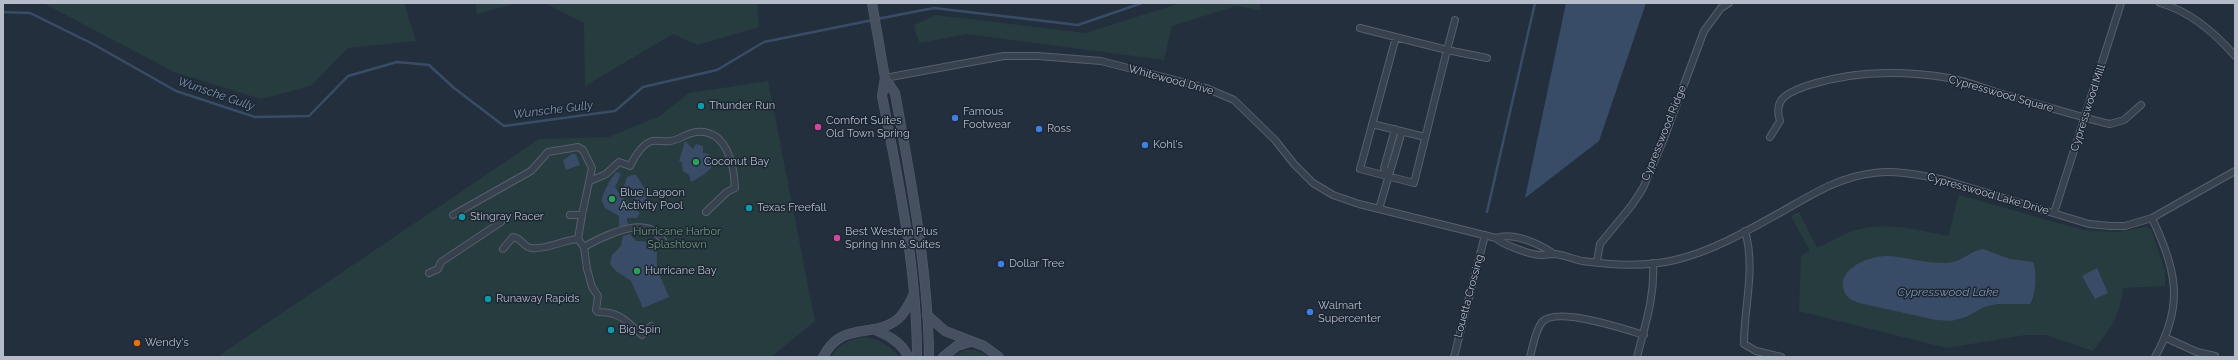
<!DOCTYPE html>
<style>
body{margin:0}
#map{position:relative;width:2238px;height:360px;overflow:hidden;background:#242f3e;font-family:Raleway,sans-serif}
canvas{display:block}
.frame{position:absolute;inset:0;border:4px solid #b4bcc9;pointer-events:none}
</style>
<div id="map">
<canvas width="2238" height="360"></canvas>
<div class="frame"></div>
</div>
<script>
const ctx = document.querySelector('canvas').getContext('2d');
ctx.lineJoin = 'round';
function fill(path, color) { ctx.fillStyle = color; ctx.fill(path, 'evenodd'); }
function trace(path, color, width, dash) { ctx.strokeStyle = color; ctx.lineWidth = width; ctx.lineCap = dash ? 'butt' : 'round'; ctx.setLineDash(dash || []); ctx.stroke(path); }
function label(font, color, halo, rows, align = 'center') {
  ctx.font = font + ' Raleway,sans-serif'; ctx.lineWidth = 3; ctx.setLineDash([]); ctx.textBaseline = 'middle'; ctx.strokeStyle = halo; ctx.fillStyle = color; for (const [text, x, y, turn = 0] of rows) {
    ctx.save(); ctx.translate(x, y); ctx.rotate((+turn || 0) * Math.PI / 180); ctx.textAlign = isNaN(turn) ? turn : align; if (halo) ctx.strokeText(text, 0, 0); ctx.fillText(text, 0, 0); ctx.restore();
  }
}
const green = new Path2D(`
 M43 3H404L416 41 348 48 311 86 261 99 174 72Z
 M475 3H518L477 14Z
 M545 3H757L759 27 698 45 673 34 585 86 584 23Z
 M1181 3H1259L1261 10 1236 6 1172 26 1164 60 967 34 919 43 914 25 936 15 1085 33Z
 M768 81 815 321 771 357H217L539 139 609 137 660 116 689 93Z
 M1959 195 2083 230 2117 232 2146 227 2151 229 2165 271V286L2123 288C2120 316 2110 329 2093 351L2046 335H2025L1947 348 1799 311 1801 256 1810 251 1791 216 1799 212 1817 248C1828 243 1839 236 1850 232 1883 220 1916 230 1948 236Z
 M865 337C880 340 890 345 899 357H831C838 344 851 339 865 337Z
 M966 350H976L990 357H952Z`);
const water = new Path2D(`
 M1566 3H1646L1599 141 1525 198Z
 M685 141 693 149 696 144 703 146V153L709 154V159L711 161V168C708 172 696 180 691 182L689 175 683 171 682 162 679 161Z
 M572 154H576L580 165 566 170 563 160Z
 M616 172 621 174 615 187 617 190 631 209 637 210 640 213 637 218H627V222L629 224 622 228 619 226V216L605 208 602 201C601 195 612 177 616 172Z
 M632 175H636L645 189 647 198 643 203 637 201 624 186 627 177Z
 M630 234 636 241C667 241 653 254 658 270 661 279 665 288 669 297L643 308 631 281 616 271 610 264 612 255 621 246 623 236Z
 M1983 249 2010 259 2033 262C2037 271 2036 296 2030 304H1997L1984 307 1966 317 1951 321 1936 320 1859 303C1851 300 1845 297 1843 287 1840 267 1872 255 1888 256 1907 257 1927 264 1946 263 1963 262 1969 251 1983 249Z
 M2097 268 2108 293 2095 299 2082 276Z`);
const stream = new Path2D(`
 M3 12 30 13 93 44 176 91 255 117 309 116 348 76 397 62 429 65 454 88 504 126 615 111 643 87 717 70 764 42 873 20
 M877 19 934 8 1078 25 1142 3
 M1487 212 1535 3`);
const street = new Path2D(`
 M2160 3C2189 11 2215 33 2235 56
 M1455 20 1447 50 1487 58
 M1360 28 1447 50 1414 183 1360 169 1396 37
 M885 78 1004 56H1038L1101 61 1206 88 1234 100 1275 140 1294 164 1313 183 1333 195 1359 204 1496 238C1514 232 1540 244 1554 254
 M1372 124 1425 137
 M1770 137 1780 121C1773 99 1787 93 1806 86 1852 71 1901 70 1949 78 1966 81 1983 88 1999 93 2036 103 2072 115 2110 124L2124 120 2141 105
 M1388 177 1384 168 1395 129
 M590 181 606 174 619 162 630 166C634 158 642 144 652 141 657 140 664 142 670 141 679 140 687 133 696 132 727 129 734 165 735 188L727 192 706 212
 M1379 209 1402 131
 M2054 213 2121 3
 M453 215 531 171 548 152 578 147 583 150 592 168 582 215
 M570 215H582L578 239
 M2152 218C2176 270 2185 304 2155 357
 M1745 231C1756 269 1744 305 1744 344L1756 351 1781 357
 M1496 238C1501 244 1531 255 1540 255 1545 255 1550 254 1555 254 1564 255 1573 259 1582 261 1611 265 1646 267 1675 260 1713 251 1749 230 1783 211 1813 194 1839 177 1874 173 1896 170 1919 175 1941 179L2089 224 2111 226H2125L2152 218 2235 171
 M578 239 584 247C599 238 629 224 646 228 653 229 659 235 663 240
 M584 247 587 269 592 287 598 296 596 310 598 312C620 312 626 321 642 335L651 326
 M503 249 513 237C522 238 523 247 531 248 546 250 563 240 578 239
 M1597 261 1600 244 1632 205 1643 188 1663 141 1704 31 1721 8 1729 3
 M429 273 438 269 441 262 501 222
 M2166 338 2197 352 2215 356
 M1454 357 1485 235
 M1530 357C1533 346 1535 331 1542 322 1556 306 1625 329 1644 335
 M1637 357C1645 325 1655 297 1653 263`);
const secondary = new Path2D(`
 M872 3 885 78 882 96C899 182 917 269 917 357
 M885 78 895 93C911 181 928 267 929 357
 M927 315 945 331 984 346 999 357
 M873 329C887 335 902 342 908 357
 M823 357C843 319 874 340 899 318 906 311 910 302 914 294
 M943 357 957 346 970 342`);
const markers = [
 [701,106,4,"#0f9aa8"],
 [955,118,4,"#3f7fe0"],
 [818,127,4,"#d1479c"],
 [1039,129,4,"#3f7fe0"],
 [1145,145,4,"#3f7fe0"],
 [696,162,4,"#2e9e5b"],
 [612,199,4,"#2e9e5b"],
 [749,208,4,"#0f9aa8"],
 [462,217,4,"#0f9aa8"],
 [837,238,4,"#d1479c"],
 [1001,264,4,"#3f7fe0"],
 [637,271,4,"#2e9e5b"],
 [488,299,4,"#0f9aa8"],
 [1310,312,4,"#3f7fe0"],
 [611,330,4,"#0f9aa8"],
 [137,343,4,"#e8710a"]
];
const streetNames = [
 ["Whitewood Drive",1171,80,15],
 ["Cypresswood Square",2001,94,16],
 ["Cypresswood Mill",2088,108,-72],
 ["Cypresswood Ridge",1664,133,-68],
 ["Cypresswood Lake Drive",1988,194,16],
 ["Louetta Crossing",1469,296,-75]
];
const poiNames = [
 ["Thunder Run",709,106],
 ["Famous",963,112],
 ["Footwear",963,125],
 ["Comfort Suites",826,121],
 ["Old Town Spring",826,134],
 ["Ross",1047,129],
 ["Kohl's",1153,145],
 ["Coconut Bay",704,162],
 ["Blue Lagoon",620,193],
 ["Activity Pool",620,206],
 ["Texas Freefall",757,208],
 ["Stingray Racer",470,217],
 ["Best Western Plus",845,232],
 ["Spring Inn & Suites",845,245],
 ["Dollar Tree",1009,264],
 ["Hurricane Bay",645,271],
 ["Runaway Rapids",496,299],
 ["Walmart",1318,306],
 ["Supercenter",1318,319],
 ["Big Spin",619,330],
 ["Wendy's",145,343]
];
const parkNames = [
 ["Hurricane Harbor",677,232],
 ["Splashtown",677,245]
];
const waterNames = [
 ["Wunsche Gully",216,94,19],
 ["Wunsche Gully",553,110,-7],
 ["Cypresswood Lake",1948,292]
];
fill(green, '#263c3f');
fill(water, '#394c67');
trace(stream, '#394c67', 2.5);
trace(street, '#565f6c', 8);
trace(secondary, '#565f6c', 10);
trace(street, '#38414e', 6);
trace(secondary, '#465061', 9);
for (const [x, y, r, color] of markers) { const dot = new Path2D(); dot.arc(x, y, r, 0, 2 * Math.PI); ctx.fillStyle = color; ctx.fill(dot); trace(dot, '#1d2633', 1.5); }
label('11px', '#b4bcc9', '#1d2633', streetNames);
label('11px', '#b4bcc9', '#1d2633', poiNames, 'left');
label('11px', '#6b9a76', '#1d2633', parkNames);
label('italic 12px', '#7c92b1', '#1d2633', waterNames);
</script>
